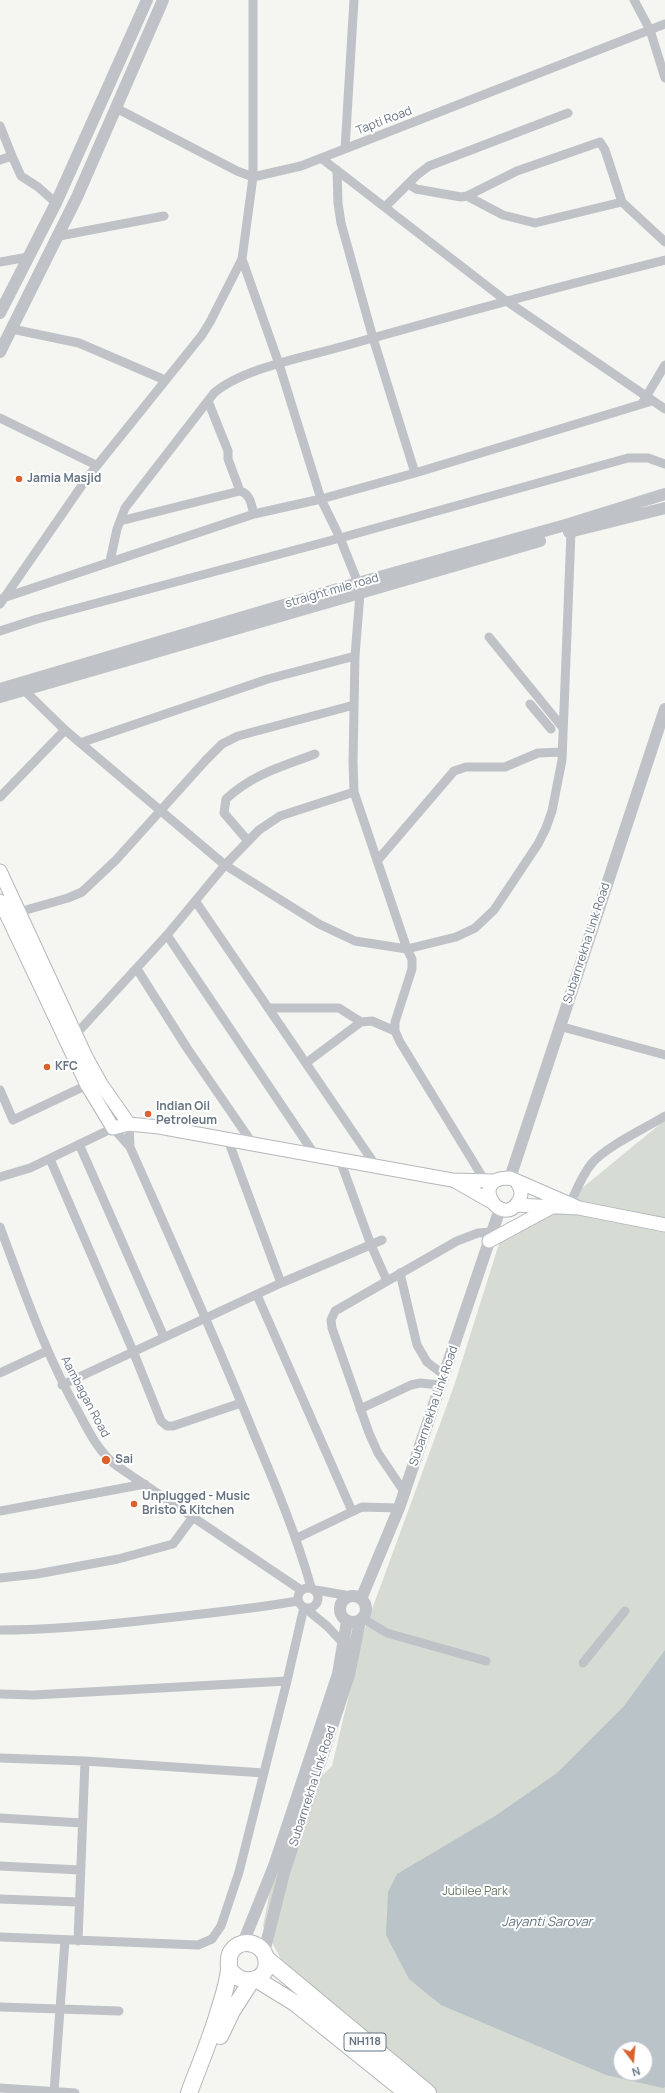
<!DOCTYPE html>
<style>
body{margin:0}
#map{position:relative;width:665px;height:2093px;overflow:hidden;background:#f5f6f2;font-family:Manrope,sans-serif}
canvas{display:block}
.north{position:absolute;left:613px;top:2041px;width:40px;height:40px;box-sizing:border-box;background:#fff;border:1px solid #c2c7cd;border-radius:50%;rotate:164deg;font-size:11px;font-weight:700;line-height:16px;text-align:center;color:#667482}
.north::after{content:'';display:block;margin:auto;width:14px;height:18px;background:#db622d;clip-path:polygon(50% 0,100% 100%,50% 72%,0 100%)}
</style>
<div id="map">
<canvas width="665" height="2093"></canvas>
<div class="north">N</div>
</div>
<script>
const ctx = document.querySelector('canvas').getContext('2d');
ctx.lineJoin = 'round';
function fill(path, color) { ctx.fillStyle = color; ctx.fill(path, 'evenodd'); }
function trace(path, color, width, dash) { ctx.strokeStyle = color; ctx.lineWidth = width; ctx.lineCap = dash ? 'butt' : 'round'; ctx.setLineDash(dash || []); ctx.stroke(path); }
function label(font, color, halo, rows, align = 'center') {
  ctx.font = font + ' Manrope,sans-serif'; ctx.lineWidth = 4; ctx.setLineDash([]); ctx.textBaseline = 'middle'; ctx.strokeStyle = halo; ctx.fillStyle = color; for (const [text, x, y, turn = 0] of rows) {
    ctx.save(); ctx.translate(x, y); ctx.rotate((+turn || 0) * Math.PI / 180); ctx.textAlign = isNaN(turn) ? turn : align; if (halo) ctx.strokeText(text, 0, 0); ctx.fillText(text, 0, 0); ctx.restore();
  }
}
const green = new Path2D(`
 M665 1120V2093H429L295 1985 263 1926 276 1860 306 1791 332 1766 364 1631 455 1383 504 1228 576 1193ZM621 2049H645V2073H621Z`);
const water = new Path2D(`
 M665 1650V2087L663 2088 606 2075 441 2005 409 1979 386 1935 388 1892 397 1874 495 1816 557 1773 624 1706ZM621 2049H645V2073H621Z`);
const minor = new Path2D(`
 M253 0V177L242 259 279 364 321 499 340 538 358 583 360 594 355 656 353 762 354 792 407 949 412 959V969L395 1022V1031L400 1042 485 1181
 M634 0 650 30 665 78
 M116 108 237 171 253 177 301 166 665 24
 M0 126 12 156
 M345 149 354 0
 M321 158 505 300 665 409
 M0 160 12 156 21 176 38 187 56 203
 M337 170 338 203 341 223 373 338 415 473
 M408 184 416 189 461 197 467 196 517 171 600 142 605 150 622 202 665 242
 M467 196 503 215 535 223 622 202
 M385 207 417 175 429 166 568 113
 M59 236 164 216
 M0 262 28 257
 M12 329 79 343 165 380
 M208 401 228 451V459L240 491
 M643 402 665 365
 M0 418 96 465
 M120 521 240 491C251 494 251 505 254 514
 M110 561 117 529 125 508 214 393C243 368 306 357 344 346 450 316 557 287 665 260
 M3 598 254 514 321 499 415 473 652 401
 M0 604 87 478 202 335 210 322 242 259
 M0 631 37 619 340 538 628 458H648L665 464
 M489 637 563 728
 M25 691 65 730 225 865 319 924 355 941 407 949 456 937 475 928 494 910 538 844 546 828 552 811 562 760 571 532
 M530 704 551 729
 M80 743 268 679 355 656
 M0 797 65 730
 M248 841 224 813 226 799C253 774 281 767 315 754
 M377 861 454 771 466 767H505L538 753 562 752
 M196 902 376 1166
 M19 912 68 898 82 892 116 860 206 760 222 744 238 736 354 705
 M167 935 315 1155
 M137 969 187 1048 253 1144
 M268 1008H339L361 1022
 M559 1026 665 1055
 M77 1033 167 935 225 865 259 830 280 816 354 792
 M306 1063 361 1022 372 1021 395 1031
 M0 1090 13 1120 87 1085
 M129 1124 130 1147
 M228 1140 281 1283
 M79 1144 164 1337
 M50 1159 133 1351 161 1421 167 1426H173L241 1403
 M340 1160 371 1245 387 1281
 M0 1177 30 1168 113 1128 130 1147C172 1242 215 1337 254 1434 275 1484 296 1534 311 1587
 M570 1204C576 1191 582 1175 592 1163 607 1146 644 1129 665 1116
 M0 1227C24 1291 46 1356 80 1415 90 1434 99 1452 117 1466L301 1590
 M400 1273 417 1345 427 1362 444 1375
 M257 1295 352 1511
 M0 1373 47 1351
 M62 1385 281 1283 382 1240
 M360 1409 411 1385 420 1383 441 1385
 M405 1493 378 1453 369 1433 332 1328 331 1320 335 1311 457 1241 478 1233 492 1232
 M0 1511 145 1484
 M297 1538 362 1507 399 1508
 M0 1578 37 1574 118 1559 173 1544 193 1517
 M298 1598a10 10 0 1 1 20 0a10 10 0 1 1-20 0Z
 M316 1590 356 1597
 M305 1608 327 1626 344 1644
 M362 1618 387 1633 486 1661
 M0 1630C47 1630 92 1626 139 1621 192 1615 245 1610 298 1601
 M583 1663 625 1611
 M0 1694 34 1695 287 1681
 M0 1758 85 1761 264 1773
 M0 1818 82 1823
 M0 1866 80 1870
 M0 1899 79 1902
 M0 1937 198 1945 212 1939 221 1926 239 1872 287 1681 304 1607
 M78 1941 85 1761
 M0 2007 119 2011
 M0 2088 75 2093
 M54 2092 65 1940`);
const tertiary = new Path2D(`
 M0 313 56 203 147 0
 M0 352 77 197 163 0
 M569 532 665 508
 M0 689 358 583 569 524 665 494
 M0 697 540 541
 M510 1178 665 709
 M340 1609a13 13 0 1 1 26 0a13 13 0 1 1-26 0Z
 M361 1599 399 1508 500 1209
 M243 1943 274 1866 338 1674 347 1621
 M264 1952 284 1873 349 1675 360 1621`);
const secondary = new Path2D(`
 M0 871 86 1057 101 1084 129 1124
 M0 901 87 1085 113 1128 129 1124 159 1127 452 1180 494 1181
 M455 1181 490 1201
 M517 1182C521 1189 523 1195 518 1202 501 1230 467 1177 510 1178L579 1208
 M516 1205 579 1208 665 1225
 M489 1241 552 1207`);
const trunk = new Path2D(`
 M267 1959 428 2093
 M256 1979 295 2003 407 2093
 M220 2036 232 2011 252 1980
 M189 2093C199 2066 211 2038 219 2010 223 1997 228 1982 229 1969 229 1963 228 1959 230 1954 238 1937 262 1941 266 1958 271 1980 242 1990 229 1968`);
const markers = [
 [19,479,4,"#db622d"],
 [47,1067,4,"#db622d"],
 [148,1114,4,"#db622d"],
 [106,1460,5,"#db622d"],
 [134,1504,4,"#db622d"]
];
const shields = [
 [365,2042,42]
];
const shieldNames = [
 ["NH118",365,2042]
];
const streetNames = [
 ["Tapti Road",384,121,-21],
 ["straight mile road",332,591,-16],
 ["Subarnrekha Link Road",587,943,-72],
 ["Aambagan Road",85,1397,62],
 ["Subarnrekha Link Road",434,1406,-71],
 ["Subarnrekha Link Road",313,1786,-72]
];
const poiNames = [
 ["Jamia Masjid",27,479],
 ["KFC",55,1067],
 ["Indian Oil",156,1107],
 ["Petroleum",156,1121],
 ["Sai",115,1460],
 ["Unplugged - Music",142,1497],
 ["Bristo & Kitchen",142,1511]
];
const parkNames = [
 ["Jubilee Park",475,1892]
];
const waterNames = [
 ["Jayanti Sarovar",547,1922]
];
fill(green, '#d6dcd4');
fill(water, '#b9c3c8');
trace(secondary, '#b4b8bc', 15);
trace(trunk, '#b4b7ba', 18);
trace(minor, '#bfc2c6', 9);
trace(tertiary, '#bfc2c6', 12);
trace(secondary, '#fff', 13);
trace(trunk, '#fff', 16);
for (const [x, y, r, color] of markers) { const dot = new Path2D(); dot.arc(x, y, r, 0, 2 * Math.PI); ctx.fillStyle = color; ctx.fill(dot); trace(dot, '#fff', 1.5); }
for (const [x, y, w] of shields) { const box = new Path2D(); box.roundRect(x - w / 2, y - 9, w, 18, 3); ctx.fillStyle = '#fff'; ctx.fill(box); trace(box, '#667482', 1); }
label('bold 11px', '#667482', null, shieldNames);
label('12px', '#667482', '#fff', streetNames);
label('bold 12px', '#667482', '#fff', poiNames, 'left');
label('12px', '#677a65', '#fff', parkNames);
label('italic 13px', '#62757f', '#fff', waterNames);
</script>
